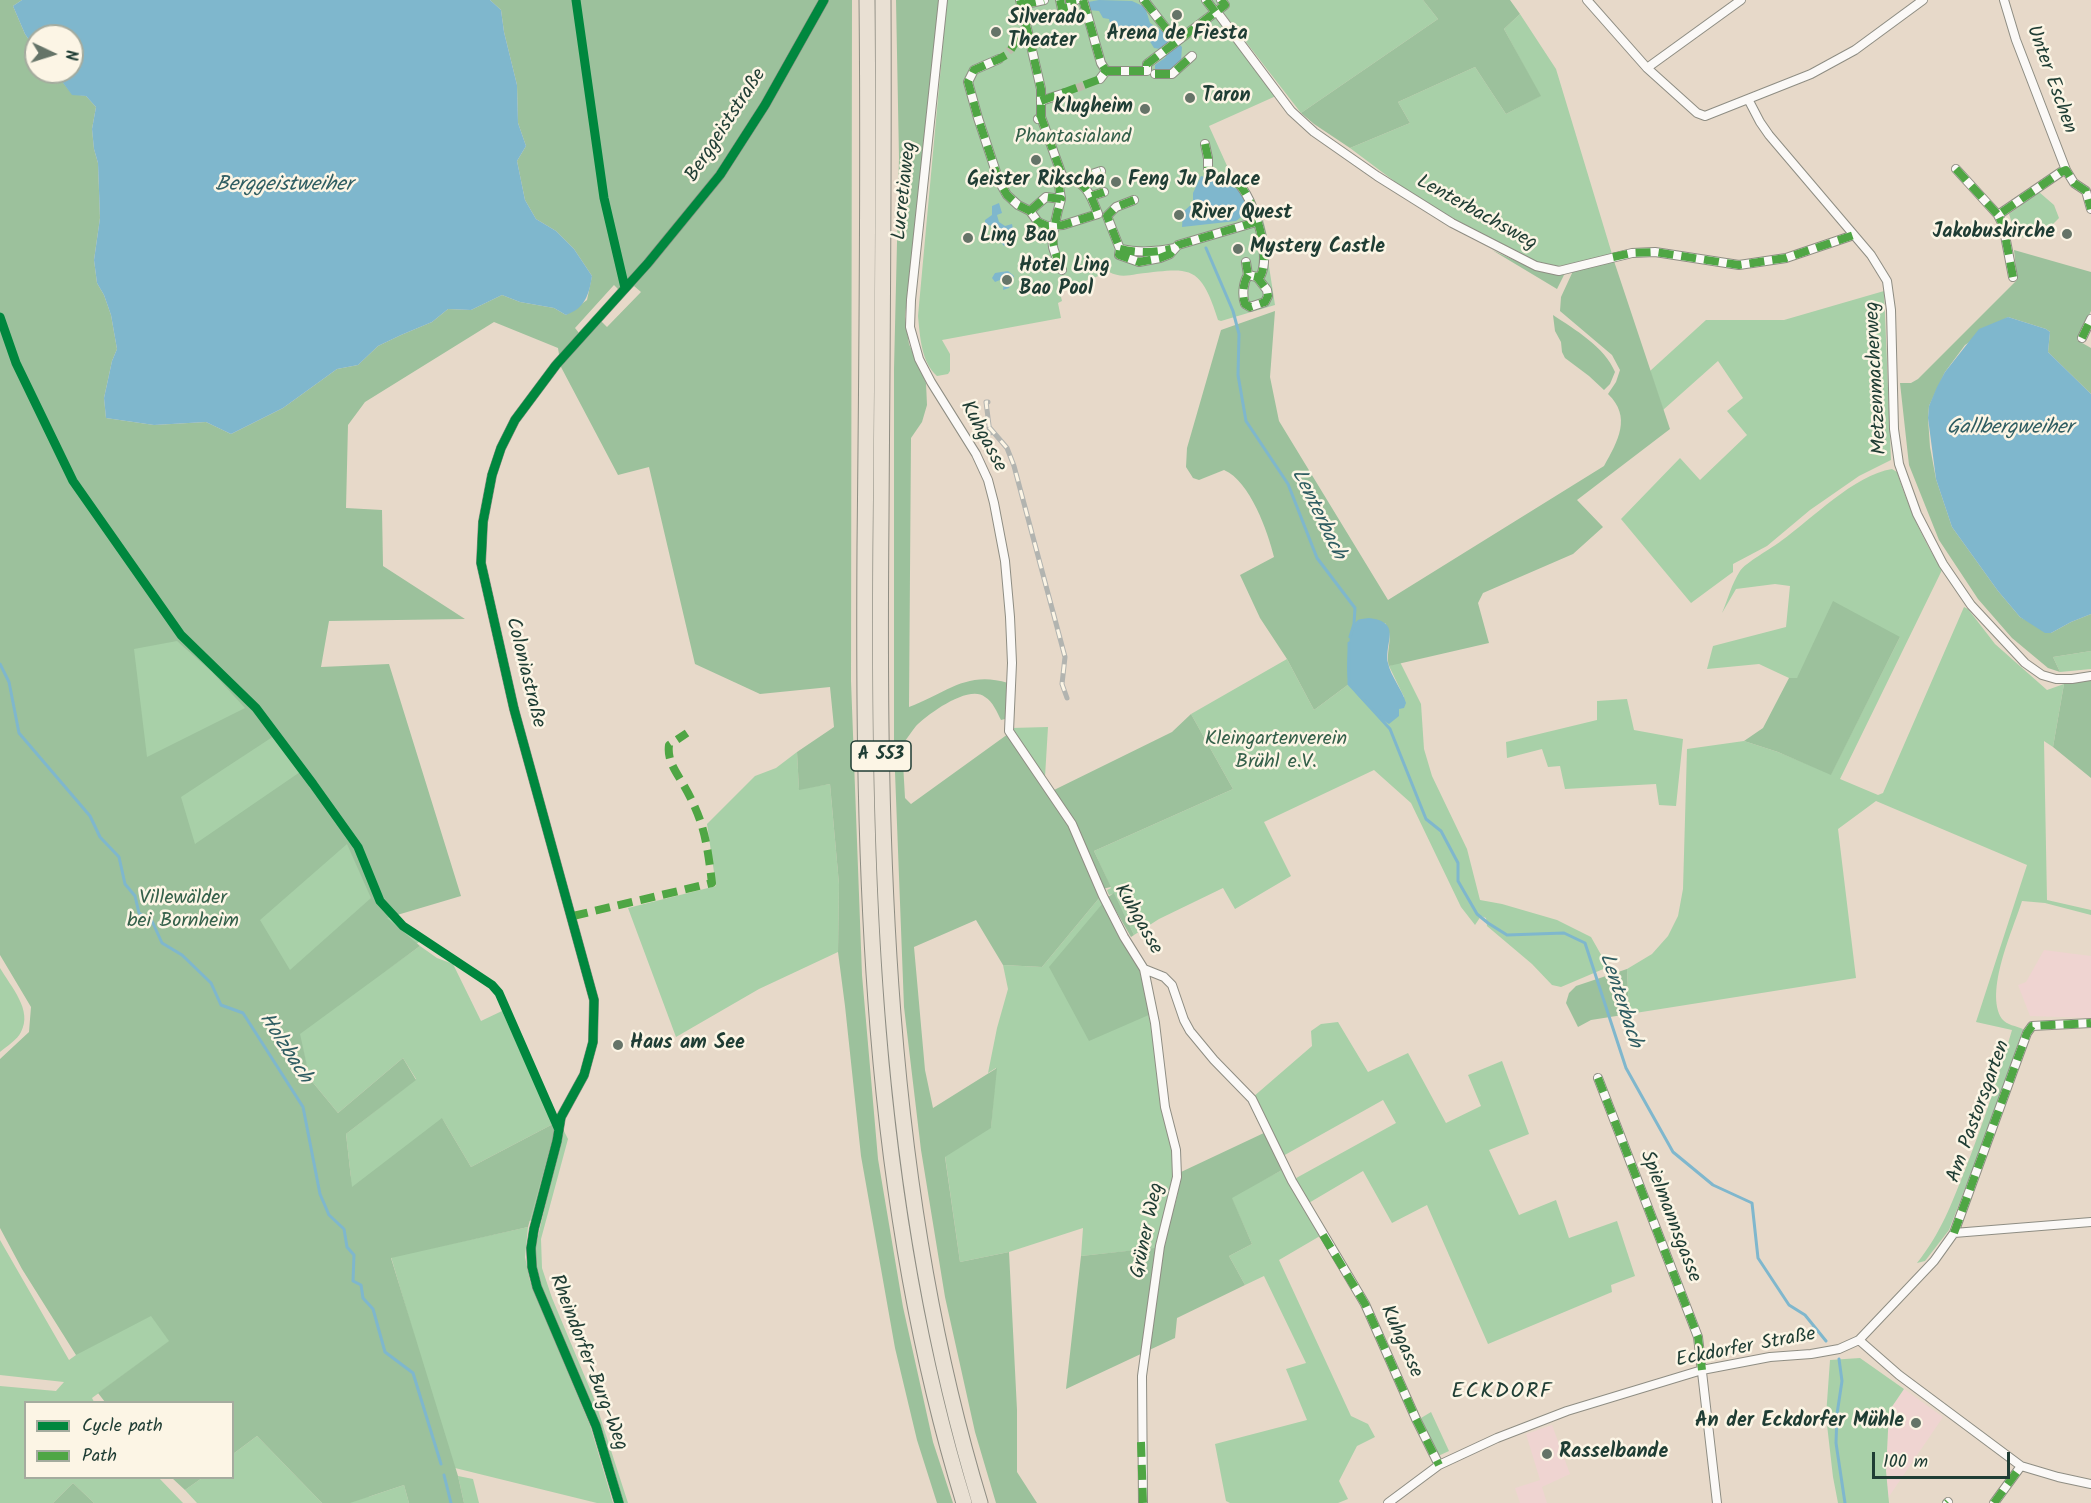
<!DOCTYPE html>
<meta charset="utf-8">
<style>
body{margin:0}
#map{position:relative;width:2091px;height:1503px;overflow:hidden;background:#e7d9c9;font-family:Kalam,sans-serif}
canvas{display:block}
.legend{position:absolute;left:24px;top:1401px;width:210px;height:78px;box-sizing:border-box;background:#fcf5e5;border:2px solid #a4ab9e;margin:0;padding:8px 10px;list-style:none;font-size:18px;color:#1f3d34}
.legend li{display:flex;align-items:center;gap:12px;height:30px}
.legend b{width:30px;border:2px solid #a4ab9e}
.north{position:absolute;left:24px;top:24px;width:60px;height:60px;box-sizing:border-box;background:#fcf5e5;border:2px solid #a4ab9e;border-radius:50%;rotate:94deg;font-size:16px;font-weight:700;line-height:24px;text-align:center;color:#1f3d34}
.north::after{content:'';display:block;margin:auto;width:21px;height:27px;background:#657468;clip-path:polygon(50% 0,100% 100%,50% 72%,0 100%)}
.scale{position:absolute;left:1872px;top:1452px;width:138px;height:27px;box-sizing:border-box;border:3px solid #1f3d34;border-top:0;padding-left:8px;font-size:18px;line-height:21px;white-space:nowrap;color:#1f3d34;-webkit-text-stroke:4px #fcf5e5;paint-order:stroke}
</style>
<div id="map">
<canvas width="2091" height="1503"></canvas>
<ul class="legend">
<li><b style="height:8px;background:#00873e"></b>Cycle path</li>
<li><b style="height:8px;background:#4fa644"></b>Path</li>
</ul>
<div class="north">N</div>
<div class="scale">100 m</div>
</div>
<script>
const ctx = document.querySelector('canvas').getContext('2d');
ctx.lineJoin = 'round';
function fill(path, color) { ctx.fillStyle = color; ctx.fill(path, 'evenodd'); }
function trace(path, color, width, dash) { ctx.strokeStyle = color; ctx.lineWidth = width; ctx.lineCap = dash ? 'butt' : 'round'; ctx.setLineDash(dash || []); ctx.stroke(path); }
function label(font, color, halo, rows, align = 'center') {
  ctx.font = font + ' Kalam,sans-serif'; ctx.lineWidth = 5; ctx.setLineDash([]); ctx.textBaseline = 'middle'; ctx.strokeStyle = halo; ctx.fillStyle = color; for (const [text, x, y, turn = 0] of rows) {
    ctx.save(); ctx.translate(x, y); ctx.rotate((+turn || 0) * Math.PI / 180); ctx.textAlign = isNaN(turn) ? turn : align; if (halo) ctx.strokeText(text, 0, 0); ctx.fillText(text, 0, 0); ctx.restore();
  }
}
const built = new Path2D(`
 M2044 950 2091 956V1018L2030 1016 2018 985 2026 982Z
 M1904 1389 1943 1417 1888 1498 1886 1471 1889 1411Z
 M1552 1425 1570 1474 1542 1487 1547 1503H1520L1515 1488 1540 1480 1526 1434Z`);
const green = new Path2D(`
 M947 0H1423L1438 19 1301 113 1225 15 1218 19 1276 96 1209 126 1228 168 1243 183 1254 199 1263 219 1267 236 1268 260 1275 305 1221 321 1218 320C1200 263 1190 268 1137 274 1126 276 1119 277 1109 272L1061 290 1060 293 1062 301 1058 303 1061 318 942 340 950 354V371L948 374 937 376C921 362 920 336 918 316Z
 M1520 14 1556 69 1612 254 1573 264 1558 266 1543 265 1524 257 1449 216 1398 184 1350 148 1410 123 1398 102 1475 67 1506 114 1540 96 1504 29Z
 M2039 192 2054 205 2059 218 2046 231 2017 239 2009 214Z
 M1884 291 1891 460 1859 476 1810 510 1767 546 1733 564V572L1691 603 1621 519 1680 458 1700 480 1747 435 1727 411 1743 398 1718 361 1663 410 1650 371 1706 320H1784Z
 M0 320 274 736 303 770 300 772 346 834 377 902 399 927 420 941 385 971 420 946 437 958 453 964 481 1021 502 1011 553 1124 471 1167 442 1118 468 1171 554 1129 556 1134 534 1220 399 1247 385 1260 418 1349 391 1257 528 1227 525 1257 530 1281 590 1425 613 1503H597L455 1468 449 1450 368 1497 404 1485 409 1503H326L155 1320 170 1341 92 1398 94 1402H26V1478H159L183 1503H94L73 1483 53 1503H0V1386L56 1391 64 1382 0 1375V1240L69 1360 76 1355 72 1229ZM301 1042 310 1079 338 1113 403 1058 416 1079 346 1134 351 1178 294 1049Z
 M1892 469 1897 472C1908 507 1923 540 1942 570L1840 779 1878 795 1883 793 1964 607 1968 609 1995 644 2047 690 2064 684 2053 747 2044 741 2047 900 2091 910V915L2045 903 2022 901C2013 930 1984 992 2002 1019 2007 1025 2016 1026 2023 1029L1994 1114 1949 1230 1925 1261 1917 1263C1941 1233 1951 1205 1965 1170 1983 1124 1998 1078 2012 1030L1976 1022 2027 865 1876 801 1838 829 1856 978 1629 1014 1627 969 1652 954 1668 936 1678 916 1683 889 1687 749 1744 741 1778 752 1831 774 1900 637 1797 678H1789L1759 664 1707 669 1713 646 1786 627 1790 586 1775 584 1736 589 1722 613C1728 599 1732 583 1740 571 1745 563 1772 548 1781 541 1812 519 1854 475 1892 469Z
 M2091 651V669L2060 672 2053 657Z
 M1287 659 1314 710 1349 684 1381 719 1399 709 1404 697 1389 666 1400 662 1421 704 1424 749 1432 776 1467 849 1480 900 1502 904 1557 920 1591 937 1608 967 1561 987 1552 985 1532 964 1487 926 1486 918 1481 916 1475 925 1461 907 1411 803 1374 770 1264 822 1291 876 1235 909 1223 888 1159 919 1134 935 1114 894 1109 895 1107 890 1111 888 1094 851 1233 789 1191 714Z
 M1627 699 1634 730 1683 739 1676 806 1659 805 1656 784 1565 789 1560 766 1548 767 1542 749 1507 758 1506 742 1597 720V701Z
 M1048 727 1045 777 1011 728Z
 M797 752 799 789 830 784 839 884 838 952 759 989 676 1037 628 908 716 886 707 824 755 776 776 768Z
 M1100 897 1151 1014 1174 1154V1179L1157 1248 1081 1256 1083 1228 1009 1252 960 1262 945 1156 991 1127 996 1068 988 1073 997 1028 1008 989 1003 965 1042 967Z
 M0 968C11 987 33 1010 21 1032 17 1040 7 1046 0 1052Z
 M1338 1022 1368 1072 1408 1053 1446 1123 1481 1106 1468 1075 1502 1061 1529 1134 1489 1150 1519 1215 1556 1200 1569 1238 1617 1221 1635 1276 1611 1285 1612 1292 1488 1344 1427 1205 1392 1223 1363 1171 1302 1207 1320 1236 1279 1260 1351 1416 1368 1424 1375 1437 1357 1446 1339 1481 1348 1499 1338 1503H1230L1226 1501 1215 1444 1307 1420 1286 1369 1306 1363 1264 1276 1245 1285 1229 1256 1252 1244 1231 1197 1282 1170 1289 1182 1396 1123 1383 1100 1283 1156 1253 1097 1312 1046 1311 1031 1321 1024Z
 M563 1129 568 1139 541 1239 542 1268 552 1298 595 1401 628 1503H623L604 1436 542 1288 536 1267 535 1249Z
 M1860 1358 1904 1389 1889 1411 1886 1471 1889 1503H1838L1833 1477 1826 1416 1830 1360Z
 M1431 1412 1449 1451 1438 1456 1421 1418Z
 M257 1436 322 1503H197L185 1490 202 1478H232L233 1454Z
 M458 1476 473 1479 479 1503H464Z`);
const forest = new Path2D(`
 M0 0H22L13 6 25 34 36 50V72H55L72 94 86 96 96 107 92 129 94 149 98 163 100 218 94 260 97 283 104 295 111 315 117 349 112 361 104 398 106 418 154 425 206 422 231 434 283 408 337 369 358 365 378 346 401 335 432 322 448 309 471 310 502 295 520 302 554 308 566 315 587 300 592 276 574 249 556 231 536 219 525 200 517 161 526 146 518 123 517 85 504 32 501 10 490 0H852L851 681 862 975 878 1159 903 1307 933 1442 953 1503H937L917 1440 895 1348 861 1156 845 1006 838 952 839 884 830 784 799 790 797 752 834 727 830 687 760 694 695 664 649 467 618 475 561 367 558 348 494 322 365 402 348 425 346 508 382 510 383 566 465 619 329 621 321 667 389 664 461 896 387 918 420 946 300 1034 310 1079 338 1113 403 1058 416 1080 346 1134 352 1187 442 1118 471 1167 553 1124 555 1130 528 1227 391 1258 458 1476 464 1503H409L404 1485 350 1503H322L257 1436 233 1454 232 1402H105L98 1393 169 1341 151 1316 76 1355 22 1269 0 1228V1059L29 1032 31 1007 0 955ZM614 285 619 290 579 333 575 328ZM634 286 641 292 607 327 601 321ZM177 641 212 672 245 708 147 757 134 649ZM274 736 303 770 195 844 181 797ZM347 844 371 898 290 970 260 920Z
 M896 0H940L905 317 909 344 926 383 927 405 922 422 911 438 909 707C945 694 966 670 1008 683L1005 719 1001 720C997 712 993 702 985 697 969 684 928 714 916 726 911 732 907 739 902 745L905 798 911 804 1008 734 1069 825 1100 897 1042 967 1003 965 976 920 914 947 925 1070 933 1108 997 1068 991 1128 945 1157 960 1262 1009 1252 1017 1410V1472L1037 1503H996L975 1432 945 1297 921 1150 904 1007 894 746V369L899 158Z
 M1423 0H1510L1520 14 1504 29 1541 96 1506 114 1475 67 1398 102 1410 123 1350 148 1314 124 1301 113 1438 19Z
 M1492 250C1515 261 1539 271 1565 273L1557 289Z
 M2014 250 2091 272V311L2077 340 2091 348V394L2048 352 2050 332 2046 329 2008 317 1965 345 1945 372 1929 406 1928 418 1930 447 1936 479 1952 527 1998 591 2020 617 2051 633 2071 622 2091 614V651L2053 657 2060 672 2048 668 2012 638 1978 599 1939 540 1909 465 1900 383H1911L1918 379 2017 280Z
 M1614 261 1670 429 1577 500 1603 527 1573 554 1483 593 1478 603 1489 643 1389 666C1385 651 1395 637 1385 623L1348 668 1349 684 1314 710 1287 659 1260 618 1240 575 1274 557C1268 532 1250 481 1224 470L1199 480 1193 478 1186 467 1187 448 1221 330 1275 311 1270 377 1279 421 1388 600 1604 466C1618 441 1632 417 1608 394L1616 382 1620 370 1612 355 1560 311 1561 297 1573 271Z
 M1553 315C1574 329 1605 347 1615 372L1610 384 1604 390 1589 376 1565 358 1562 352 1561 342 1555 331Z
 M1833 601 1900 637 1831 775 1778 752 1744 741 1763 728 1789 678H1797Z
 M2091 680V778L2053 747 2064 684Z
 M1191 714 1233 789 1094 851 1111 887 1102 889 1079 832 1054 790 1172 732Z
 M1114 893 1134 935 1131 937 1108 897Z
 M1103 903 1141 971 1151 1014 1089 1041 1049 967Z
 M1627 969 1629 1014 1591 1020 1578 1027 1566 1003 1569 993 1576 986Z
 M1266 1132 1282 1170 1232 1198 1252 1244 1229 1256 1245 1285 1177 1318 1175 1338 1066 1389 1081 1256 1163 1247 1177 1197 1181 1172Z
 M172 1478H202L185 1490Z
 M73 1483 94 1503H53Z`);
const water = new Path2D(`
 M22 0H490L501 10 504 32 517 85 518 123 526 146 517 161 525 200 536 219 556 231 574 249 592 276C589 295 585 308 566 315L554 308 520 302 502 295 471 310 448 309 432 322 401 335 378 346 358 365 337 369 283 408 231 434 206 422 154 425 106 418 104 398 112 361 117 349 111 315 104 295 97 283 94 260 100 218 98 163 94 149 92 129 96 107 86 96 72 95 55 72H72V36H36V50L25 34 13 6Z
 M1099 0 1132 1 1145 7 1150 23 1173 38 1182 47 1181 61 1172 70 1155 71V65L1166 57 1160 49 1154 48 1149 40H1112L1108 32 1112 31 1109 19 1103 18 1099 11 1089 10 1088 2Z
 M1201 176C1209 178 1215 179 1219 186 1243 182 1256 209 1236 221L1182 227 1183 212 1193 203V193Z
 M999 203 1002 213 997 215 999 222 1005 226 1012 224C1014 230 1010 234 1011 241L1004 246 995 235 992 226 985 224V220L992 215V206Z
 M1008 271 1014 276 1009 288 1003 290 1004 283 1000 280 995 282 992 278 995 273Z
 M2008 317 2046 329 2050 332 2048 352 2091 394V614L2071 622 2051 633H2045L2020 617 1998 591 1952 527 1936 479 1928 418 1929 406 1937 387 1945 372 1979 329Z
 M1369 618C1403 622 1384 643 1388 663 1391 677 1402 689 1406 703L1404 708 1399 709V716L1389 724C1380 719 1352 692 1349 683 1345 672 1348 631 1356 622 1359 618 1364 619 1369 618Z`);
const stream = new Path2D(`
 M1206 248 1233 311 1239 334 1238 375 1246 421 1288 484 1317 558 1355 608 1354 624 1350 637
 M1349 643V684L1390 729 1426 819 1441 831 1458 863V881L1477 914 1488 923 1507 935 1564 933 1585 943 1626 1068 1673 1152 1713 1185 1752 1203 1758 1258 1789 1305 1805 1315 1826 1341
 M0 664 9 682 19 733 90 816 100 837 119 857 125 884 135 896 139 913 152 921 162 943 182 955 211 983 221 1005 243 1013 303 1107 320 1194 329 1215 344 1229 347 1247 354 1255 353 1281 361 1285 363 1298 373 1309 385 1352 413 1373 441 1464
 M1839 1359 1842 1381 1837 1414 1836 1443 1845 1503
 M444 1475 451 1503`);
const streetTunnel = new Path2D(`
 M999 59C1009 53 1013 44 1024 39
 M1065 93 1100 79
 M1067 283 1068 287`);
const street = new Path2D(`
 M943 0 911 300 910 327 919 359 931 382 976 454 988 480 994 503 1005 561 1010 617 1012 663 1009 731 1072 824 1103 896 1124 937 1144 969 1155 1023 1165 1107 1176 1150 1177 1177 1160 1246 1142 1376 1143 1503
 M1020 0 1029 37 1024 39
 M1060 0 1062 9 1071 7 1070 1 1076 0
 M1144 0 1168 31 1175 37
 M1206 0 1216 13
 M1587 0 1647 68 1697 113 1705 116 1811 74 1855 50 1923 0
 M2004 0 2016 40 2066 170 2074 183 2086 191 2091 209
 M1084 3 1101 63 1106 71
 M1021 5 1044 0
 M1220 16 1291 111 1314 132 1377 176 1452 223 1536 266 1559 271 1632 253 1655 252 1739 265 1786 258 1854 235
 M1029 37 1041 89V117
 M999 59 974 70 968 82 978 118 999 181 1007 195 1018 205 1030 211 1038 222 1047 226 1063 225 1098 214C1091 195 1085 179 1063 178
 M1647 68 1741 0
 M1106 71H1147V64L1225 5 1221 0
 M1155 74H1172L1192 56
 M1100 79 1106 71
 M1748 99 1760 122 1769 135 1871 255 1887 281 1891 310 1894 429 1899 464 1917 514 1943 564 1971 605 2025 663 2042 675 2056 679H2072L2091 676
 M1041 101 1065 93
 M1038 119 1041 117 1063 178 1059 186 1061 199
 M1205 144 1208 158V168
 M1956 169 1998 215
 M1237 182C1254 198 1271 253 1261 275L1257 277 1248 275 1246 262
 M1084 185 1089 181 1092 174 1101 171
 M1092 196 1104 192
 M1134 200 1116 207 1107 216 1120 249 1119 255 1139 262 1160 258 1170 254 1178 245 1256 222
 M1030 211 1046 197 1061 199C1058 209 1051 237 1053 247 1055 255 1059 262 1062 270
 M1120 249C1139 253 1156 252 1175 248
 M1248 275C1243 283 1242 295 1245 304L1250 307 1265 302 1268 296 1267 290 1257 277
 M2013 277 2003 225 1998 215 2061 172 2066 170
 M2082 338 2091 319
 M1144 969 1164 977 1172 985 1184 1020 1190 1031 1214 1060 1252 1099 1292 1181 1365 1304 1416 1419 1439 1465
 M1598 1078 1698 1337 1717 1503
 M1954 1233 2027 1033 2032 1026 2091 1023
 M1859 1340 1899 1375 2021 1466 2058 1477 2091 1484
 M619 1503 596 1426 537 1287 532 1267 531 1248 534 1229 557 1141 561 1117 584 1075 593 1042 594 1000 514 709 481 563 483 522 492 475 501 448 515 420 556 365 648 263 720 175 765 105 824 0
 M1388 1503 1439 1465 1497 1438 1567 1411 1702 1370 1770 1357 1811 1354 1839 1349 1859 1340 1934 1261 1954 1233 2091 1222
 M1947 1503 1948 1502
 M1994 1503 2021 1466`);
const highway = new Path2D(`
 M867 0C869 182 867 365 865 547 863 868 869 1194 964 1503
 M883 0C884 172 882 344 881 517 878 848 883 1184 980 1503`);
const rail = new Path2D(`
 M988 402H986L990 433
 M989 427 1007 448 1014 466 1065 657 1062 684 1067 698`);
const quiet = new Path2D(`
 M1020 0 1029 37 1015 43 1008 54 999 59 974 70 968 82 978 118 999 181 1007 195 1018 205 1030 211 1038 222 1047 226 1063 225 1098 214C1091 195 1085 179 1063 178
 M1060 0 1062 9 1071 7 1070 1 1076 0
 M1083 0 1101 63 1106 71
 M1144 0 1168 31 1175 37
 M1206 0 1216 13
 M1021 5 1044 0
 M1029 37 1041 89V117
 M1106 71H1147V64L1225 5 1221 0
 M1155 74H1172L1192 56
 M1041 101 1100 79 1106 71
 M1038 119 1041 117 1063 178 1059 186 1061 199
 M1205 144 1208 158V168
 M1956 169 1998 215
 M1237 182C1254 198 1271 253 1261 275L1257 277 1248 275 1246 262
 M1084 185 1089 181 1092 174 1101 171
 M1092 196 1104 192
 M1134 200 1116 207 1107 216 1120 249 1119 255 1139 262 1160 258 1170 254 1178 245 1256 222
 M1030 211 1046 197 1061 199C1058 209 1051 237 1054 247 1056 257 1061 266 1064 275
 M1120 249C1137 253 1154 253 1171 249
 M1613 257 1632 253 1655 252 1739 265 1786 258 1854 235
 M1248 275C1243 283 1242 295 1245 304L1250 307 1265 302 1268 296 1267 290 1257 277
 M2013 277 2003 225 1998 215 2061 172 2066 170 2074 183 2086 191 2091 209
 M1067 283 1068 287
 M2082 338 2091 319
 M573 916 712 883C707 842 704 820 683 784 675 770 667 760 669 745L687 733
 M1598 1078 1698 1337 1702 1370
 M1954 1233 2027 1033 2032 1026 2091 1023
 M1323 1235 1365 1304 1416 1419 1439 1465
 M1141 1442 1143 1503
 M1947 1503 1948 1502
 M1994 1503 2021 1466`);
const cycleway = new Path2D(`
 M576 0 604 198 625 288
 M0 317 16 363 73 481 181 635 256 708 313 784 358 847 380 901 403 926 492 985 499 993 559 1130
 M619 1503 596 1426 537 1287 532 1267 531 1248 534 1229 557 1141 561 1117 584 1075 593 1042 594 1000 514 709 481 563 483 522 492 475 501 448 515 420 556 365 648 263 720 175 765 105 824 0`);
const markers = [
 [1177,15,6,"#657468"],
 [996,32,6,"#657468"],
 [1190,98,6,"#657468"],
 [1145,109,6,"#657468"],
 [1036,160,6,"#657468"],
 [1116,182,6,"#657468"],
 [1179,215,6,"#657468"],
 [2067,234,6,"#657468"],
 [968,238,6,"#657468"],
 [1238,249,6,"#657468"],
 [1007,280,6,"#657468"],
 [618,1045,6,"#657468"],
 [1916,1423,6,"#657468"],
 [1547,1454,6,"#657468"]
];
const shields = [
 [881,756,60]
];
const shieldNames = [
 ["A 553",881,756]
];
const poiNames = [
 ["Silverado",1008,20],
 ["Theater",1008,43],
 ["Arena de Fiesta",1177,36,"center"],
 ["Taron",1202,98],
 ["Klugheim",1133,109,"right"],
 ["Geister Rikscha",1036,182,"center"],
 ["Feng Ju Palace",1128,182],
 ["River Quest",1191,215],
 ["Jakobuskirche",2055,234,"right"],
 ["Ling Bao",980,238],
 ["Mystery Castle",1250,249],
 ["Hotel Ling",1019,268],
 ["Bao Pool",1019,291],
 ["Haus am See",630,1045],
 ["An der Eckdorfer Mühle",1904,1423,"right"],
 ["Rasselbande",1559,1454]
];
const streetNames = [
 ["Unter Eschen",2050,80,70],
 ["Berggeiststraße",727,126,-57],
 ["Lucretiaweg",906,191,-84],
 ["Lenterbachsweg",1476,214,29],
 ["Metzenmacherweg",1878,378,-93],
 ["Kuhgasse",982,437,62],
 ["Coloniastraße",524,673,76],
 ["Kuhgasse",1137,920,60],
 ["Am Pastorsgarten",1980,1112,-70],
 ["Spielmannsgasse",1669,1217,69],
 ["Grüner Weg",1149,1231,-78],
 ["Kuhgasse",1400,1342,66],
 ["Eckdorfer Straße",1746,1349,-11],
 ["Rheindorfer-Burg-Weg",587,1363,69]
];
const parkNames = [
 ["Phantasialand",1073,139],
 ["Kleingartenverein",1276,741],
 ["Brühl e.V.",1276,764],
 ["Villewälder",183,900],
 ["bei Bornheim",183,923]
];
const waterNames = [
 ["Berggeistweiher",284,186],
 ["Gallbergweiher",2010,429],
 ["Lenterbach",1317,515,64],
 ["Lenterbach",1619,1001,72],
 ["Holzbach",284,1049,57]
];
const quarterNames = [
 ["ECKDORF",1502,1393]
];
fill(built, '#efd4d1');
fill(green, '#a8d0a8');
fill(forest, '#9cc19c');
fill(water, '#7fb7cd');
trace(stream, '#7fb7cd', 3);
trace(streetTunnel, '#bfbaab', 8, [8, 4]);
trace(street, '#8e8d83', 10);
trace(highway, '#8e8d83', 17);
trace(street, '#fbf9f7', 8);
trace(highway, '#e9e0d3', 15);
trace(rail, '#b2b4b0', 5);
trace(rail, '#fcf5e5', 3, [9]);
trace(quiet, '#4fa644', 8, [15, 8]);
trace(cycleway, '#00873e', 9);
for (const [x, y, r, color] of markers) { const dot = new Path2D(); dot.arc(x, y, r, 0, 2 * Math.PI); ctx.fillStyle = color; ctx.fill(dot); trace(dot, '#fcf5e5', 2); }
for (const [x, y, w] of shields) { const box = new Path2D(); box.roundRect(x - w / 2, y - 15, w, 30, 4.5); ctx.fillStyle = '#fcf5e5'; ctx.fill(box); trace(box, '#1f3d34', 1.5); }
label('bold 18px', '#1f3d34', null, shieldNames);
label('bold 20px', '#1f3d34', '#fcf5e5', poiNames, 'left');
label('20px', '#1f3d34', '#fcf5e5', streetNames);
label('20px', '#34604a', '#fcf5e5', parkNames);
label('italic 21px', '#2f5d62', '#fcf5e5', waterNames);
ctx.letterSpacing = '1.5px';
label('22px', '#1f3d34', '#fcf5e5', quarterNames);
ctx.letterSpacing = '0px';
</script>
